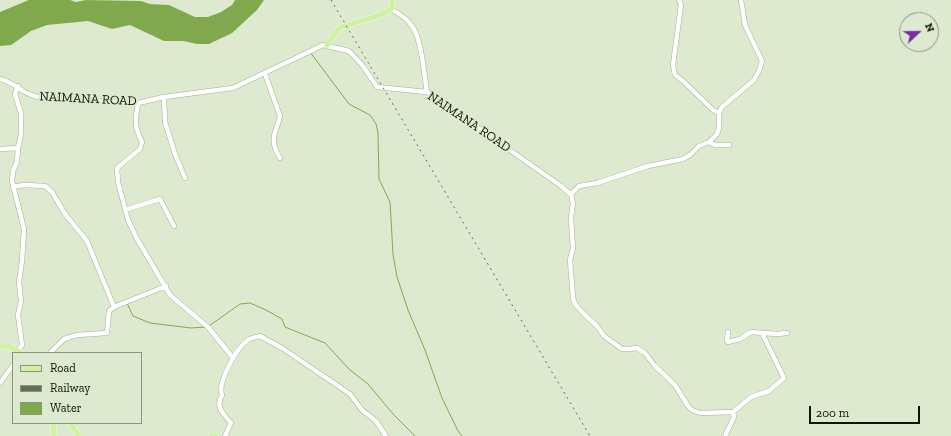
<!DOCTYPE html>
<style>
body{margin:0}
#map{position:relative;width:951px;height:436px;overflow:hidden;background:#ddead0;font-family:"Zilla Slab",serif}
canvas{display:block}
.legend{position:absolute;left:12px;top:352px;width:130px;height:72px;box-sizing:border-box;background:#ddead0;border:1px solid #8b9481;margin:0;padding:5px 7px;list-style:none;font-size:12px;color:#10140b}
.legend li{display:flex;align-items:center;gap:8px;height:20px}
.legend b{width:20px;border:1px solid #8b9481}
.north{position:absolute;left:899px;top:12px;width:40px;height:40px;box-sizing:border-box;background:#ddead0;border:1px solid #8b9481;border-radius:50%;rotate:68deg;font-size:11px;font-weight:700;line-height:16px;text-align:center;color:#10140b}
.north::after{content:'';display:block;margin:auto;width:14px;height:18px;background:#752ea1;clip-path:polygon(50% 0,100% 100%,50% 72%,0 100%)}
.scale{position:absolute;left:809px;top:406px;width:111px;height:18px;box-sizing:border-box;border:2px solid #10140b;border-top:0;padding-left:5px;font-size:12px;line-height:14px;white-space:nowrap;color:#10140b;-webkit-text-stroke:3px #ddead0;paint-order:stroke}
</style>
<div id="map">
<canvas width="951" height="436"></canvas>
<ul class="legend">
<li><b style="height:5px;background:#cef2a1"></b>Road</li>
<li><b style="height:5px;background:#646c5c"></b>Railway</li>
<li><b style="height:11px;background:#80a94e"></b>Water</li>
</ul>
<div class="north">N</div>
<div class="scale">200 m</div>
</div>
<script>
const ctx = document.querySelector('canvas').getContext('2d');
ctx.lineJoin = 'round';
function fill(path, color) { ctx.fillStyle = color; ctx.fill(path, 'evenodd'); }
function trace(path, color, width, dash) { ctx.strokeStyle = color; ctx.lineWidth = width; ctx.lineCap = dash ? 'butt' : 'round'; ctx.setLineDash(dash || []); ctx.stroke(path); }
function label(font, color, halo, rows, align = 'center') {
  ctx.font = font + ' "Zilla Slab",serif'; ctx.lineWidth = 4; ctx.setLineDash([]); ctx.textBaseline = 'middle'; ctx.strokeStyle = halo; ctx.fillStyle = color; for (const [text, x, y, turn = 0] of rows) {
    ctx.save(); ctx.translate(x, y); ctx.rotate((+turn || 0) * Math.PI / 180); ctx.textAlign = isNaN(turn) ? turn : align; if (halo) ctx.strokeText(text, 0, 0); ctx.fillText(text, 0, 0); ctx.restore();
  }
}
const water = new Path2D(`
 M29 0H70L76 2 86 0 141 1 150 4 169 5 195 17H208L221 12 232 5 235 0H264L257 10 232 33 209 44H197L184 41H164L130 25 112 29 88 21 47 25 31 31 11 45 0 46V12Z`);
const stream = new Path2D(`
 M310 52 349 104 370 115 376 124 378 133 379 179 390 202 393 254 397 277 408 310 425 350 442 398 458 431 462 436
 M127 303 133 316 150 323 191 328 206 327
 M209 326 240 304 250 303 266 310 282 319 285 327 325 343 350 370 368 384 393 414 415 436`);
const minor = new Path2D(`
 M679 0 681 5 673 65 675 75 683 81 713 110 719 113
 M391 9C399 14 407 18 412 26 422 40 424 75 427 92
 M265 74 280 116C279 122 277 126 275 132 272 140 275 150 280 158
 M0 79C9 81 15 86 23 91 29 95 35 96 41 98L138 103 164 97 233 88 323 45 349 51 363 66 377 87 427 92 561 186 571 195 573 203 571 218 573 248 570 260 573 298 575 304 585 315 597 326 604 336 622 349H629L637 348 645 353 654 365 675 385 688 406 692 410 700 413 733 412
 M18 86 15 94 21 113V134L18 148 17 162 13 171 12 181 24 229 22 261 19 282 21 301 18 315 22 345 18 351
 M164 97 165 122 175 154 185 178
 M138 103C135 121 134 126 142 142L140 149 117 168 118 182 128 220 136 237 170 295 208 327 233 358
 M709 142 715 145H729
 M0 149 18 148
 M13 187 24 185 45 186 52 192 65 214 87 241 114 307
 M571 195 573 192 579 186 597 183 648 166 683 159 690 155 699 146 709 142 717 134 719 128V113L722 107 754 80 759 71 762 61 745 25 741 0
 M125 210 160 199 174 226
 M728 332 727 341 728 342 740 339 751 332 777 334 787 333
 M50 353 64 339 77 335 107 333 109 311 114 307 166 286
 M0 383 13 365
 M733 412 751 397 769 391 784 378 762 333
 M225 436 231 423C223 413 215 408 222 395 217 383 237 347 248 340 251 338 256 337 260 336L282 348 350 394 362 410 376 421 386 436
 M725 436 734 417 733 412`);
const major = new Path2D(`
 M327 45 339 28 380 15 391 9 393 0
 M0 345 10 347 21 353
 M53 423 54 436
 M70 423 79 436
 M211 436H216`);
const rail = new Path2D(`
 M331 0 590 436`);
const streetNames = [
 ["NAIMANA ROAD",88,99,3],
 ["NAIMANA ROAD",469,122,34]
];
fill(water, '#80a94e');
trace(stream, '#80a94e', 1);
trace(minor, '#a3b096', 5.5);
trace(major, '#fff', 6);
trace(minor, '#fff', 4.5);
trace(major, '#cef2a1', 5.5);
trace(rail, '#646c5c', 1, [2, 4]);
label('13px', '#10140b', '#ddead0', streetNames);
</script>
